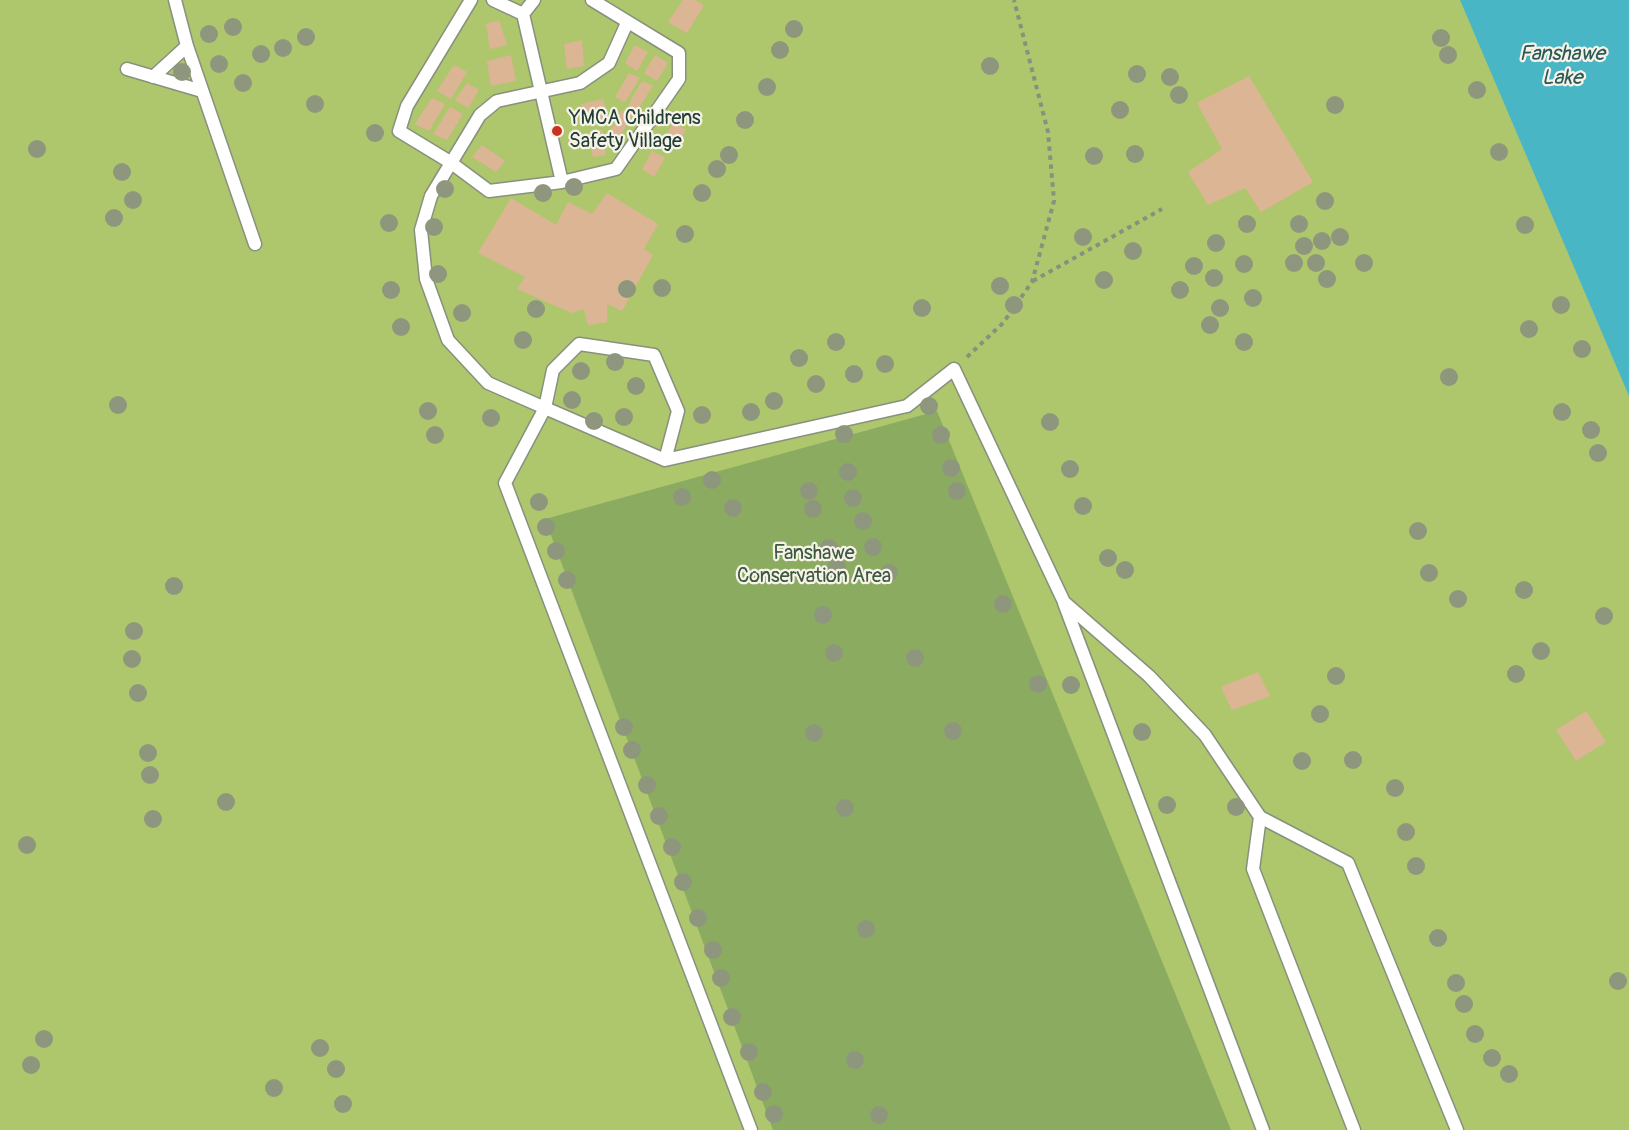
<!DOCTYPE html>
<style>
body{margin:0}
canvas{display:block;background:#f2e3c9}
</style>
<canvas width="1629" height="1130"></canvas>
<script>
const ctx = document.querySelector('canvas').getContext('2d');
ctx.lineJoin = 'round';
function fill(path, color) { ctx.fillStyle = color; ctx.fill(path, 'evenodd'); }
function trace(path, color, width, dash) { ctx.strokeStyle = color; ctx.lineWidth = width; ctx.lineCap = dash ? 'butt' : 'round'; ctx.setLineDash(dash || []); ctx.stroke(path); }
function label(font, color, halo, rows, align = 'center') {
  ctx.font = font + ' Pangolin,sans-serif'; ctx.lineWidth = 4.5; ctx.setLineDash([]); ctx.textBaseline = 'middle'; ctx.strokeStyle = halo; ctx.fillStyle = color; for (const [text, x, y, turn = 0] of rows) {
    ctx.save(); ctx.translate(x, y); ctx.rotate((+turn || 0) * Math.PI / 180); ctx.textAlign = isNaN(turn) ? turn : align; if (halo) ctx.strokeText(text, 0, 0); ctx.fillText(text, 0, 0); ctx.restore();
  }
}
const green = new Path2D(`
 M0 0H1629V1130H0Z`);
const forest = new Path2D(`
 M937 411 1231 1130H773L545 519Z`);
const water = new Path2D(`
 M1460 0H1629V396Z`);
const building = new Path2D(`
 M683 0H695L704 5 687 33 668 22Z
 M499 20 507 45 490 49 486 24Z
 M582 40 584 66 567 69 564 44Z
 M635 45 648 52 637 71 625 63Z
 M511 55 516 81 491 86 487 61Z
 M655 55 668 63 657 81 644 73Z
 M454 65 467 72 451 99 437 91Z
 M629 73 640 78 625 102 615 97Z
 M1249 76 1313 182 1261 212 1245 188 1208 205 1188 172 1222 149 1197 103Z
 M642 81 653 86 638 109 628 105Z
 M467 83 479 90 468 108 455 100Z
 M432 98 445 104 429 131 415 124Z
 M603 99 609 121 586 126 581 104Z
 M450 107 463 114 447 140 433 134Z
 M622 110 633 115 618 139 608 135Z
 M673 123 686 130 675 148 663 140Z
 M602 130 606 155 593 157 588 133Z
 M482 145 505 161 496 172 472 157Z
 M652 151 665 158 654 177 642 169Z
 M607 193 658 224 644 249 653 255 622 311 607 304V322L588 325 584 309 572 313 517 289 525 277 478 253 511 198 556 225 568 202 592 214Z
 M1258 672 1270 696 1232 710 1221 687Z
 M1586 711 1606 742 1576 761 1556 730Z`);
const path = new Path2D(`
 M1033 281 1162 209
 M967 357 1003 323 1032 282 1054 201 1048 132 1014 0`);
const service = new Path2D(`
 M175 0 187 46 255 244
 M471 0 407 106 399 131 450 162 489 191 562 182 616 169 679 79V53L592 0
 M493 0 523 14 534 0
 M523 14 562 182
 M627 23 609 63 580 83 497 101 480 115 431 196 421 230 426 279 448 340 488 383 545 408 553 370 579 344 654 355 678 411 665 460
 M127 69 202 91
 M153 77 187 46
 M1064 603 1263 1130
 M1260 817 1253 869 1354 1130
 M751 1130 505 483 545 408 665 460 907 406 954 369 1064 602 1149 676 1205 735 1260 817 1348 863 1457 1130`);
const trees = [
 [233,27],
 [794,29],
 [209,34],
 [306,37],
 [1441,38],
 [283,48],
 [780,50],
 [261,54],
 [1448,55],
 [219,64],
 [990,66],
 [182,72],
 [1137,74],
 [1170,77],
 [243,83],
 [767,87],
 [1477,90],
 [1179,95],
 [315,104],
 [1335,105],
 [1120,110],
 [745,120],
 [375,133],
 [37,149],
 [1499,152],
 [1135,154],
 [729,155],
 [1094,156],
 [717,169],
 [122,172],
 [574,187],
 [445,189],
 [543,193],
 [702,193],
 [133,200],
 [1325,201],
 [114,218],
 [389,223],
 [1247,224],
 [1299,224],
 [1525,225],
 [434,227],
 [685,234],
 [1083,237],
 [1340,237],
 [1322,241],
 [1216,243],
 [1304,246],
 [1133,251],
 [1294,263],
 [1316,263],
 [1364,263],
 [1244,264],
 [1194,266],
 [438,274],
 [1214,278],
 [1327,279],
 [1104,280],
 [1000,286],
 [662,288],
 [627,289],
 [391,290],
 [1180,290],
 [1253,298],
 [1014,305],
 [1561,305],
 [922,308],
 [1220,308],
 [536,309],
 [462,313],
 [1210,325],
 [401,327],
 [1529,329],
 [523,340],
 [836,342],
 [1244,342],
 [1582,349],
 [799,358],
 [615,362],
 [885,364],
 [581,371],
 [854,374],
 [1449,377],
 [816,384],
 [636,386],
 [572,400],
 [774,401],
 [118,405],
 [929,406],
 [428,411],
 [751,412],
 [1562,412],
 [702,415],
 [624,417],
 [491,418],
 [594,421],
 [1050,422],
 [1591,430],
 [844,434],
 [435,435],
 [941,435],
 [1598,453],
 [951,468],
 [1070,469],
 [848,472],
 [712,480],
 [809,491],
 [957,491],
 [682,497],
 [853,498],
 [539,502],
 [1083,506],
 [733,508],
 [813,509],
 [863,521],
 [546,527],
 [1418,531],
 [873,547],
 [829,548],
 [556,551],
 [1108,558],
 [837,567],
 [1125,570],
 [889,573],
 [1429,573],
 [567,580],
 [174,586],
 [1524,590],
 [1458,599],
 [1003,604],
 [823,615],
 [1604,616],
 [134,631],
 [1541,651],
 [834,653],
 [915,658],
 [132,659],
 [1516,674],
 [1336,676],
 [1038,684],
 [1071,685],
 [138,693],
 [1320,714],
 [624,727],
 [953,731],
 [1142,732],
 [814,733],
 [632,750],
 [148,753],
 [1353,760],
 [1302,761],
 [150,775],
 [647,785],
 [1395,788],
 [226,802],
 [1167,805],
 [1236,807],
 [845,808],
 [659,816],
 [153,819],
 [1406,832],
 [27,845],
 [672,847],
 [1416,866],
 [683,882],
 [698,918],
 [866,929],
 [1438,938],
 [713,950],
 [721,978],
 [1618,981],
 [1456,983],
 [1464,1004],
 [732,1017],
 [1475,1034],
 [44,1039],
 [320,1048],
 [749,1052],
 [1492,1058],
 [855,1060],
 [31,1065],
 [336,1069],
 [1509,1074],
 [274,1088],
 [763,1092],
 [343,1104],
 [774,1114],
 [879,1115]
];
const markers = [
 [557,131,6,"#c8321e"]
];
const poiNames = [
 ["YMCA Childrens",569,119],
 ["Safety Village",569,142]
];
const parkNames = [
 ["Fanshawe",814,554],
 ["Conservation Area",814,577]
];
const waterNames = [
 ["Fanshawe",1562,55],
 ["Lake",1562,79]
];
fill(green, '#afc76c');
fill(forest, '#8bac60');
fill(water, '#49b6c6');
fill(building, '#dcb595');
trace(service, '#88907e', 15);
trace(path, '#88907e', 4, [4.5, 4.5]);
trace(service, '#fff', 12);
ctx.fillStyle = '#8e977d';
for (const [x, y] of trees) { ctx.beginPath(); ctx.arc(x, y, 9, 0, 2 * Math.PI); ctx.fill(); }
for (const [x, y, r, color] of markers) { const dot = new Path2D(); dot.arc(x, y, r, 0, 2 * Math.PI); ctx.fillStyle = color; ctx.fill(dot); trace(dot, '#f7f3e8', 2); }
label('20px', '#1f3d34', '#f7f3e8', poiNames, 'left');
label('20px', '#3c593f', '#f7f3e8', parkNames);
label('italic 21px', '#2a5b58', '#f7f3e8', waterNames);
</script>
